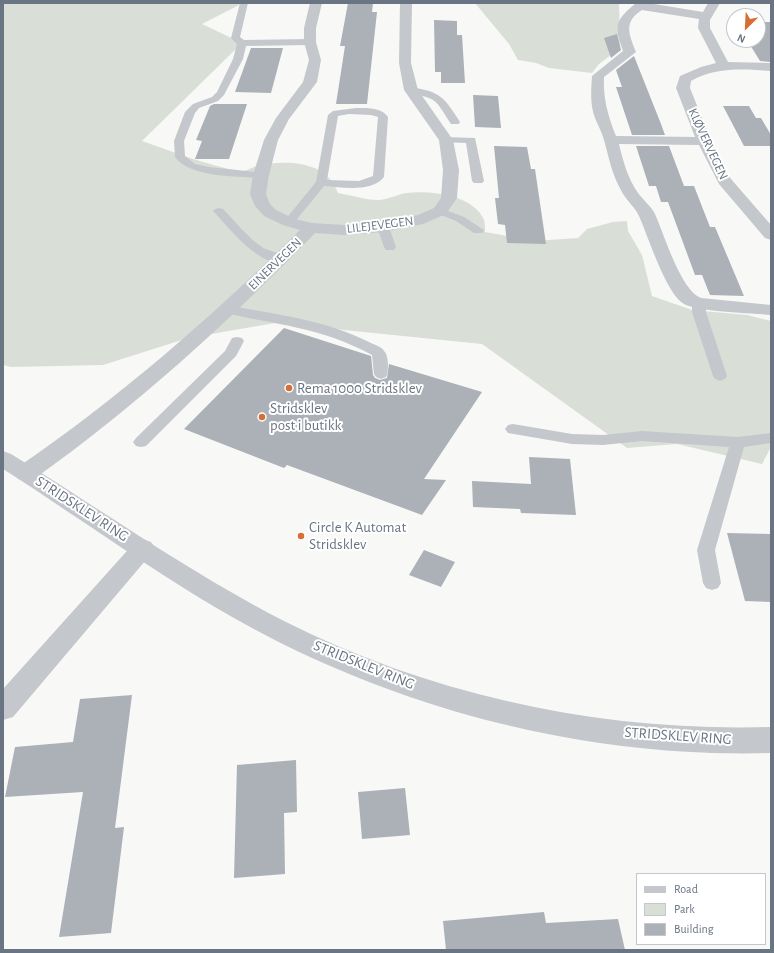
<!DOCTYPE html>
<meta charset="utf-8">
<style>
body{margin:0}
#map{position:relative;width:774px;height:953px;overflow:hidden;background:#f8f8f6;font-family:"Alegreya Sans",sans-serif}
canvas{display:block}
.frame{position:absolute;inset:0;border:4px solid #6a7584;pointer-events:none}
.legend{position:absolute;left:636px;top:873px;width:130px;height:72px;box-sizing:border-box;background:#fff;border:1px solid #c3c8ce;margin:0;padding:5px 7px;list-style:none;font-size:12px;color:#6a7584}
.legend li{display:flex;align-items:center;gap:8px;height:20px}
.legend b{width:20px;border:1px solid #c3c8ce}
.north{position:absolute;left:726px;top:8px;width:40px;height:40px;box-sizing:border-box;background:#fff;border:1px solid #c3c8ce;border-radius:50%;rotate:204deg;font-size:11px;font-weight:700;line-height:16px;text-align:center;color:#6a7584}
.north::after{content:'';display:block;margin:auto;width:14px;height:18px;background:#d66e38;clip-path:polygon(50% 0,100% 100%,50% 72%,0 100%)}
</style>
<div id="map">
<canvas width="774" height="953"></canvas>
<div class="frame"></div>
<ul class="legend">
<li><b style="height:5px;background:#c4c7cb"></b>Road</li>
<li><b style="height:11px;background:#d9dfd7"></b>Park</li>
<li><b style="height:11px;background:#acb1b8"></b>Building</li>
</ul>
<div class="north">N</div>
</div>
<script>
const ctx = document.querySelector('canvas').getContext('2d');
ctx.lineJoin = 'round';
function fill(path, color) { ctx.fillStyle = color; ctx.fill(path, 'evenodd'); }
function trace(path, color, width, dash) { ctx.strokeStyle = color; ctx.lineWidth = width; ctx.lineCap = dash ? 'butt' : 'round'; ctx.setLineDash(dash || []); ctx.stroke(path); }
function label(font, color, halo, rows, align = 'center') {
  ctx.font = font + ' "Alegreya Sans",sans-serif'; ctx.lineWidth = 4; ctx.setLineDash([]); ctx.textBaseline = 'middle'; ctx.strokeStyle = halo; ctx.fillStyle = color; for (const [text, x, y, turn = 0] of rows) {
    ctx.save(); ctx.translate(x, y); ctx.rotate((+turn || 0) * Math.PI / 180); ctx.textAlign = isNaN(turn) ? turn : align; if (halo) ctx.strokeText(text, 0, 0); ctx.fillText(text, 0, 0); ctx.restore();
  }
}
const green = new Path2D(`
 M3 3H243L202 24 242 43 142 141C174 152 206 165 239 171 245 172 253 167 259 165 289 160 327 161 338 193 351 195 365 200 378 200 387 200 398 194 407 193 430 190 474 195 484 220 485 223 485 228 485 232L535 241 578 238 587 229 613 222 627 221 628 231 642 255 652 296 692 310 747 315 771 321V447L762 464 677 444 627 448 482 344 275 323 188 338 103 365 11 367 3 365Z
 M475 3H619L620 48 599 64 592 73 549 68 536 63 518 60 509 44Z`);
const building = new Path2D(`
 M348 3H373L372 12H377L367 104H336L345 46H340Z
 M434 20 457 21V35H462L465 83H441V72H435Z
 M758 22H771V62L760 61 747 40H758Z
 M617 34 621 50 611 58 604 38Z
 M251 48H283L271 93 235 92Z
 M634 56 661 124 665 135H632L616 87H622L616 70Z
 M473 95 498 96 501 128 475 127Z
 M214 104H247L229 159H195L202 141 196 140 210 106Z
 M723 106H749L756 118H761L771 135V146H744Z
 M494 146 527 147 531 169H535L546 244 507 243 505 225 498 224 495 198H499Z
 M636 146H669L684 186H694L710 227H715L744 296 710 295 702 275H695L668 202H661L656 186H649Z
 M284 328 371 356 373 375 375 378 380 380 387 378 389 364 482 392 424 479 446 480 422 515 287 465 284 468 184 429Z
 M529 457 570 459 576 515 521 513 520 509 473 507 472 481 531 484Z
 M727 533 771 534V602L745 601Z
 M424 550 455 562 441 587 409 575Z
 M132 695 115 828 124 827 111 933 59 937 83 792 5 797 15 747 73 742 80 699Z
 M296 760 297 812 284 813 285 874 234 878 237 765Z
 M405 788 410 835 362 839 358 792Z
 M544 912 546 923 618 919 625 950H446L443 921Z`);
const service = new Path2D(`
 M240 3H248L240 37 244 40 310 39 314 42 310 45 246 46 243 59 224 95 218 101 199 108 195 113 184 141 185 156 195 164 209 167 265 173 266 175 265 177 261 178C237 176 190 178 175 157L174 141 185 112 193 104 212 97 217 92 233 59 237 44 231 38Z
 M411 87C441 92 444 97 460 122L459 124H451C434 98 439 100 408 92L406 90Z
 M356 108C367 108 381 107 388 117L384 177C371 193 342 187 324 186L293 224H285L283 222 285 220 316 182 328 115 333 111ZM349 114 371 115 378 117 373 176 359 181 327 180 338 116Z
 M446 137 475 138 484 181 482 183H474L472 181 466 143 442 142 441 140 442 138Z
 M219 208 223 209C234 220 249 239 262 247 269 252 283 252 287 259L285 262C260 268 231 230 215 213L213 211 215 209Z
 M440 208 464 217 484 230 482 233H474L456 221 436 213 434 211 436 209Z
 M383 223 387 224 389 227 396 247 394 250H386L384 247 377 227 379 224Z
 M699 299 704 300 706 303V312L727 376 725 379 720 381 715 379 713 376 692 312V303L694 300Z
 M226 305C274 314 327 320 371 343 375 345 382 347 384 351 389 355 389 373 386 377L381 379 376 377 374 374 372 355C321 327 276 325 221 312L219 309 221 306Z
 M237 337 242 338 244 341 236 356 146 446 141 447 136 446 133 442 136 438 225 351 232 338Z
 M513 424 572 434 603 435 642 431 738 437 771 433V443L744 447 715 550 721 583 718 588 712 590 706 588 703 583 697 550 729 447 642 441 603 445 572 444 508 433 505 429 508 425Z`);
const minor = new Path2D(`
 M310 3H322L316 28V42L321 60 317 82 289 119 278 140 269 175 266 194 270 204 276 210 295 219 312 223 344 225 383 222 418 215 434 208 441 198 443 170 439 140 404 90 399 63 400 3H412L411 63 418 90 453 140 459 170 457 198 446 214 423 224 383 232 344 235 315 233C229 322 135 407 34 479L26 481 18 479 15 473 18 467C119 398 213 316 300 230L283 225 264 216 255 206 250 194 253 175 264 140 276 118 303 82 309 60 304 42V28Z
 M636 3H648L703 12 708 3H720L710 20V28L728 62 771 63V71C743 69 716 67 691 81L690 88 716 153 731 179 771 225V240L765 238 719 184 699 145 619 144C623 161 628 179 638 193 643 200 651 206 655 214 664 234 681 291 701 298L771 305V315C751 313 700 312 684 304 666 294 648 236 639 216 635 207 626 200 622 192 612 175 609 158 604 140 602 133 598 125 595 118 590 105 591 90 592 76L623 51C614 24 615 21 636 3ZM642 10 699 19 698 28 716 63 701 67 680 76 676 88 695 137 616 136C608 116 603 99 604 77L636 52C629 34 623 22 642 10Z
 M143 539 151 542 155 548 151 554 13 717 3 720V689L135 542Z`);
const tertiary = new Path2D(`
 M3 451 11 454C102 510 190 573 286 622 435 697 605 732 771 727V753C598 758 423 716 269 637 176 589 91 525 3 469Z`);
const markers = [
 [289,388,4,"#d66e38"],
 [262,417,4,"#d66e38"],
 [301,536,4,"#d66e38"]
];
const farStreetnames = [
 ["KLØVERVEGEN",708,144,65],
 ["LILEJEVEGEN",380,225,-7],
 ["EINERVEGEN",275,264,-44]
];
const poiNames = [
 ["Rema 1000 Stridsklev",297,388],
 ["Stridsklev",270,408],
 ["post i butikk",270,425],
 ["Circle K Automat",309,527],
 ["Stridsklev",309,544]
];
const streetNames = [
 ["STRIDSKLEV RING",82,509,33],
 ["STRIDSKLEV RING",364,665,22],
 ["STRIDSKLEV RING",678,736,4]
];
fill(green, '#d9dfd7');
fill(building, '#acb1b8');
fill(service, '#c4c7cb');
fill(minor, '#c4c7cb');
fill(tertiary, '#c4c7cb');
for (const [x, y, r, color] of markers) { const dot = new Path2D(); dot.arc(x, y, r, 0, 2 * Math.PI); ctx.fillStyle = color; ctx.fill(dot); trace(dot, '#fff', 1.5); }
label('13px', '#6a7584', '#fff', farStreetnames);
label('15px', '#6a7584', '#fff', poiNames, 'left');
label('15px', '#6a7584', '#fff', streetNames);
</script>
